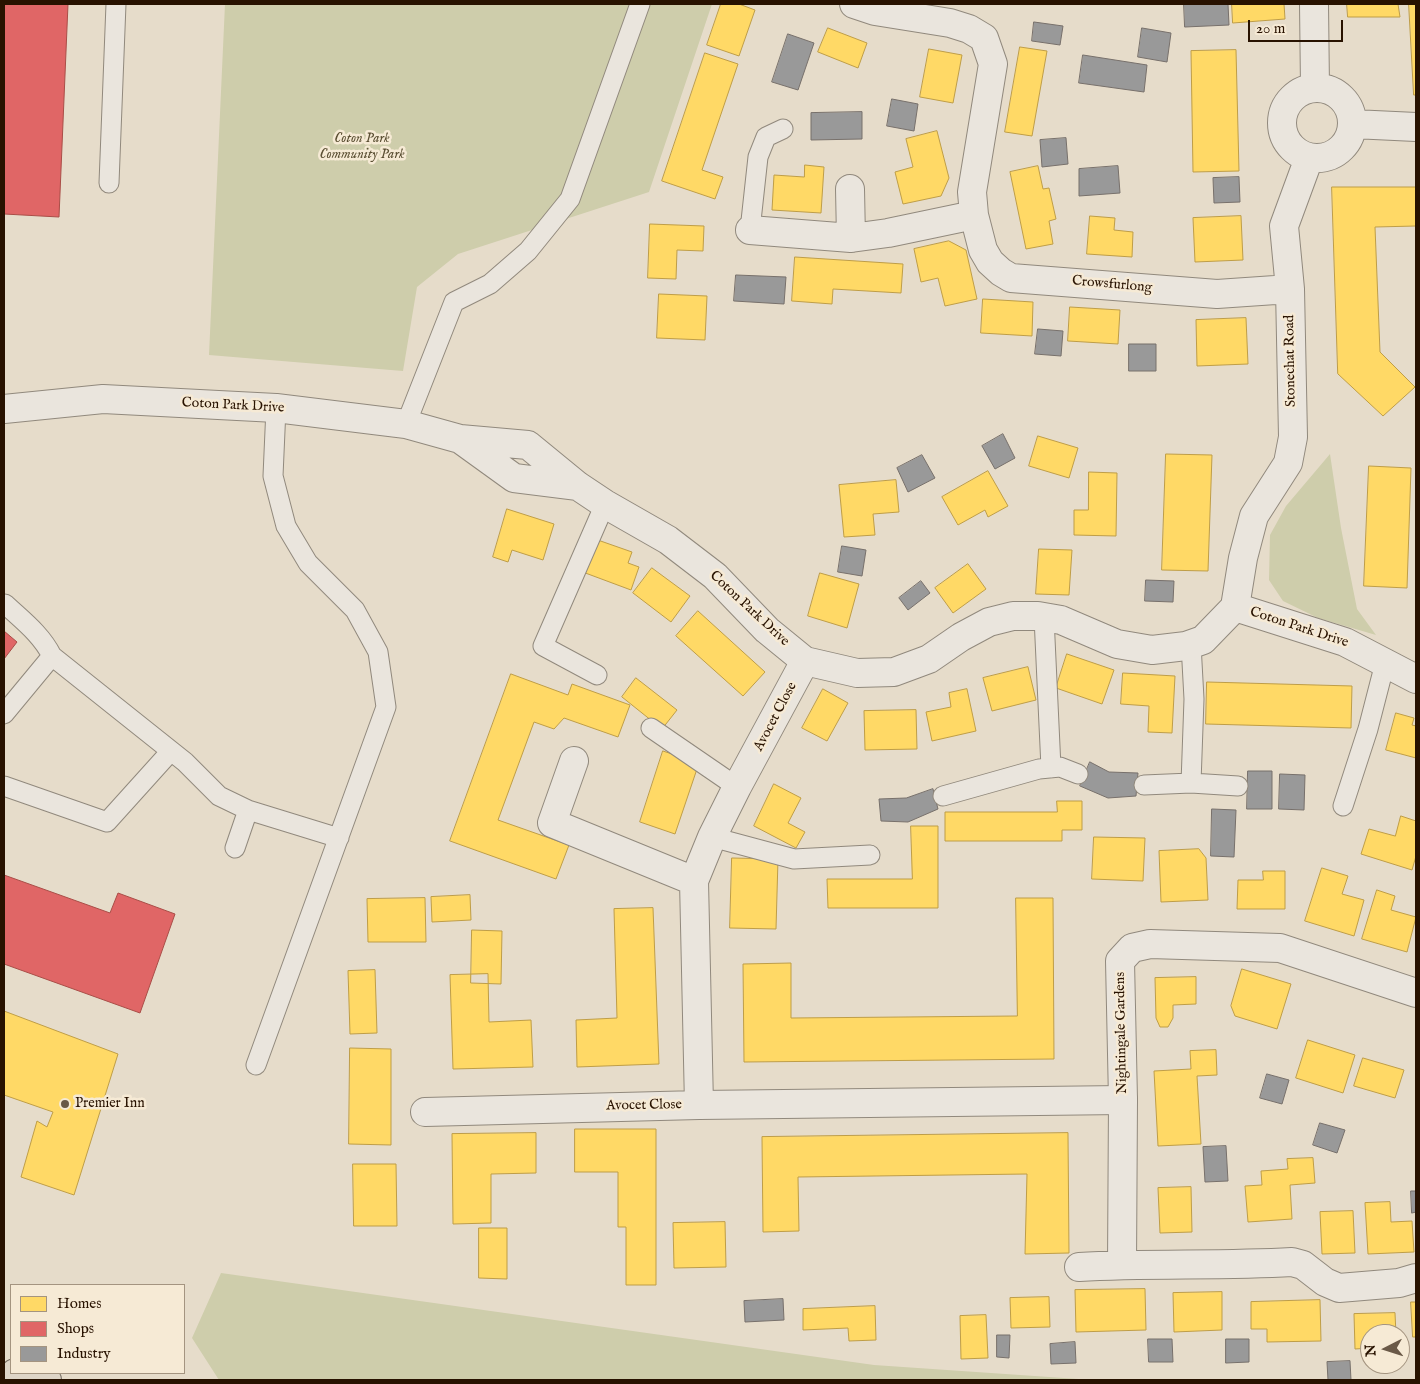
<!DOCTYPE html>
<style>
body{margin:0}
#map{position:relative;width:1420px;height:1384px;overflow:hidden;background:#e6dcca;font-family:"IM FELL English",serif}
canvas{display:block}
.frame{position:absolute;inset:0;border:5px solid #281200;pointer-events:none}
.legend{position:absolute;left:10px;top:1284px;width:175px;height:90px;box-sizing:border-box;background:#f6ead5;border:1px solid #a49480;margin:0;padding:6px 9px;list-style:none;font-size:15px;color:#281200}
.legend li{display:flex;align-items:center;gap:10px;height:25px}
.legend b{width:25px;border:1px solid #a49480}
.north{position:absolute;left:1360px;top:1324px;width:50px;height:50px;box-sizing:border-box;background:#f6ead5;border:1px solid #a49480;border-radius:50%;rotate:265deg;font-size:14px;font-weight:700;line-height:20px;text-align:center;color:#281200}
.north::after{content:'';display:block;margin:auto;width:18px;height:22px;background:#6a5947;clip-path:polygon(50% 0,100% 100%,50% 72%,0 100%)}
.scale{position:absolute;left:1248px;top:20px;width:95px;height:22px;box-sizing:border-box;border:2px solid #281200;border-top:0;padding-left:6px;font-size:15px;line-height:18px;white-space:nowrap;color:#281200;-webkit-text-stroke:4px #f6ead5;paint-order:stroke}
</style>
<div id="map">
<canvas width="1420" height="1384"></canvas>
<div class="frame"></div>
<ul class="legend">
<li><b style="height:14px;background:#ffd966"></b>Homes</li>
<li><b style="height:14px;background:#e06666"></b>Shops</li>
<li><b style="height:14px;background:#999"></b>Industry</li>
</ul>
<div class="north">N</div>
<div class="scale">20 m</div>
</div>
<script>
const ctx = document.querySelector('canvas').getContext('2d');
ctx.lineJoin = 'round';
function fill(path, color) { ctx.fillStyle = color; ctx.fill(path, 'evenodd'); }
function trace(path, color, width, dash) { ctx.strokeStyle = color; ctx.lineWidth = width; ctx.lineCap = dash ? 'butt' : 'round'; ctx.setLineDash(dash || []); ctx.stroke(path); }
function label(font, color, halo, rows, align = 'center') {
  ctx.font = font + ' "IM FELL English",serif'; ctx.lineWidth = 5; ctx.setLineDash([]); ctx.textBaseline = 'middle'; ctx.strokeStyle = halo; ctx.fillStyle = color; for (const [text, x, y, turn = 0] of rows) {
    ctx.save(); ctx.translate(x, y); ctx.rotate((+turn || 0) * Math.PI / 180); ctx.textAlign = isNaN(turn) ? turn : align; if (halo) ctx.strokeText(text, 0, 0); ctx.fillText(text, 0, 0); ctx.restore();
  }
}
const green = new Path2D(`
 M225 4H712L649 192 458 254 417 287 403 371 209 355Z
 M1330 454 1341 528 1357 609 1376 635 1318 618 1283 601 1269 580 1270 535 1286 506Z
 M221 1273 874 1365 1093 1380H219L192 1338Z`);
const homes = new Path2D(`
 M721 4H739L755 10 739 56 707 45Z
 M1232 4H1284L1285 19 1233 23Z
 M1347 4H1398L1400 17H1348Z
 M1409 4H1416V95H1414Z
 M828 28 867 43 858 68 818 52Z
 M1020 47 1047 51 1032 136 1005 132Z
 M929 49 962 55 953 103 920 97Z
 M1236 50 1239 171 1193 172 1191 51Z
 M705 53 738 64 702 170 723 177 715 199 662 181Z
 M937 131 949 178 941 196 903 204 895 172 913 167 906 139Z
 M805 165 824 167 821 213 772 210 774 175 804 177Z
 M1038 166 1043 189 1049 188 1056 219 1049 221 1053 244 1026 249 1010 172Z
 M1332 187H1416V226L1375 227 1380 352 1415 387 1383 416 1338 374Z
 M1090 216 1115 218 1114 230 1133 232 1132 257 1087 254Z
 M1241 216 1243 260 1195 262 1193 218Z
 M650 224 704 226 703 251 677 250 676 279 648 278Z
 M949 241 966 250 977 299 945 306 938 278 921 282 914 249Z
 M795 257 903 264 901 293 833 289 832 304 792 301Z
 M659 294 707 296 705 340 657 338Z
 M983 299 1033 302 1032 336 981 333Z
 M1070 307 1120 310 1118 344 1068 341Z
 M1246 318 1248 364 1197 366 1196 320Z
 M1038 436 1078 448 1069 478 1029 466Z
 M1166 454 1212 455 1208 571 1162 570Z
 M1369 466 1411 468 1407 588 1364 586Z
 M988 471 1008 506 988 517 985 510 958 525 942 497Z
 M1089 472 1117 473 1116 536 1074 535V510H1088Z
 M896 480 899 512 873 514 875 535 844 537 839 485Z
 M507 509 554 524 543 560 512 550 508 562 493 557Z
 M592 538 632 552 628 563 639 567 631 590 580 571Z
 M1039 549 1072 550 1069 595 1036 594Z
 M968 564 986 589 953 613 935 588Z
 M652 568 690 596 671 622 633 593Z
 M820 573 859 584 847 628 808 616Z
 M698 611 765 672 743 696 676 636Z
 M1067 654 1114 670 1102 704 1056 688Z
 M1028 667 1036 700 992 711 983 678Z
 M1123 673 1175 676 1172 733 1148 732 1149 706 1121 704Z
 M511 674 568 695 572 684 630 705 618 737 564 718 554 729 534 722 498 820 569 845 556 879 450 841Z
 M636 678 677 710 662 729 622 697Z
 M1207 682 1352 686 1351 728 1206 724Z
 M823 689 848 703 827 741 802 728Z
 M967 689 976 731 932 741 926 712 951 707 949 693Z
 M916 710 917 749 865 750 864 711Z
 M1396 713 1414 718 1412 725 1416 726V758L1386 750Z
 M663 751 699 763 675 834 640 822Z
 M774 784 801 798 788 823 805 832 796 848 754 826Z
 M1057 801H1082V830H1062V841H945V812H1057Z
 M1401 816 1416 821V856L1412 870 1361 854 1369 829 1395 836Z
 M911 826H938V908H828L827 879H912Z
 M1094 837 1145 838 1143 881 1092 879Z
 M1199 849 1206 858 1208 900 1161 902 1159 851Z
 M732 858 778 859 776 929 730 928Z
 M1322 868 1348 876 1342 894 1364 900 1354 936 1305 921Z
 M1263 871H1285V909H1237L1238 880H1263Z
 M1377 890 1395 896 1391 910 1416 917 1407 952 1362 939Z
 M470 895 471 920 432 922 431 897Z
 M425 898 426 942H368L367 899Z
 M1016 898H1053L1054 1059 744 1062 743 964 791 963V1018L1017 1016Z
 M653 908 659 1064 577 1067 576 1020 617 1018 614 909Z
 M472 930 502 931 501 984 471 983Z
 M1242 969 1291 984 1277 1029 1235 1016 1231 1006Z
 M375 970 377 1033 350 1034 348 971Z
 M488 974 489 1022 531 1020 533 1067 453 1069 450 975Z
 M1196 977V1004L1173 1005V1018L1168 1027H1160L1156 1018 1155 978Z
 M4 1011 118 1054 74 1195 21 1177 37 1121 47 1127 53 1112 4 1095Z
 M1308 1040 1355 1055 1343 1093 1296 1078Z
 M350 1048 391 1049V1145L349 1144Z
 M1216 1050 1217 1075 1197 1076 1201 1144 1158 1146 1154 1071 1191 1069 1190 1051Z
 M1363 1058 1404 1070 1395 1098 1354 1086Z
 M575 1129H656V1285H626V1227H618V1172H575Z
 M536 1133V1173L491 1174V1223L453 1224 452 1134Z
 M1068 1133 1069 1253 1025 1254 1027 1174 798 1177 799 1231 763 1232 762 1137Z
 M1313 1158 1315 1183 1290 1185 1292 1219 1248 1222 1245 1186 1262 1185 1261 1171 1288 1169 1287 1159Z
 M353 1164H396L397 1226H354Z
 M1191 1187 1192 1232 1160 1233 1158 1188Z
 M1390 1202 1391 1222 1412 1221 1414 1252 1368 1254 1365 1203Z
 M1353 1211 1355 1253 1322 1254 1320 1212Z
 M725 1222 726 1267 674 1268 673 1223Z
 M479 1228H507V1279L479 1278Z
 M1145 1289 1146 1330 1076 1332 1075 1290Z
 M1222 1292V1330L1174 1332 1173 1293Z
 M1049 1297 1050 1327 1011 1328 1010 1298Z
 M1320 1300 1321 1341 1267 1342V1329H1251V1302Z
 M1411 1302H1416V1337H1413Z
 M875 1306 876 1340 849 1341 848 1328 803 1330V1309Z
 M1395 1313 1396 1334H1370V1348L1355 1349 1354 1314Z
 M986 1315 988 1358 961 1359 960 1316Z`);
const shops = new Path2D(`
 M4 4H68L59 217 4 214Z
 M4 631 17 642 4 659Z
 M4 875 110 913 118 893 175 914 140 1013 4 964Z`);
const industry = new Path2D(`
 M1184 4H1228L1229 25 1185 27Z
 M1034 22 1063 26 1060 45 1032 41Z
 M1142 28 1171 33 1167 62 1138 57Z
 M788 34 814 43 798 90 772 82Z
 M1083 55 1147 65 1144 92 1079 83Z
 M892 99 918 104 914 131 887 126Z
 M862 112V139L811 140V113Z
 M1066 138 1068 164 1042 167 1040 140Z
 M1118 166 1120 193 1079 196V169Z
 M1239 177 1240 202 1214 203 1213 178Z
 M736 275 786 277 784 304 734 301Z
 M1038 329 1063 331 1061 356 1035 354Z
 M1129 344H1156V371H1129Z
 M1003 434 1015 458 995 469 982 446Z
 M922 455 935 478 908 492 897 468Z
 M842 546 866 550 862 576 838 572Z
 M1146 580 1174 581 1173 602 1145 601Z
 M921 581 930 593 908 610 899 598Z
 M1090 762 1109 772 1138 773 1136 796 1108 798 1080 786Z
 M1248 771H1272V809H1247Z
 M1280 774 1305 775 1304 810 1279 809Z
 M933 789 938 809 908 822 881 821 879 799 906 798Z
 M1212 809 1236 810 1234 857 1211 856Z
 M1267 1074 1289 1080 1282 1104 1260 1098Z
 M1320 1123 1345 1130 1337 1153 1313 1145Z
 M1226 1146 1228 1181 1205 1182 1203 1147Z
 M1411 1191H1416V1212L1412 1213Z
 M783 1299 784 1320 745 1322 744 1301Z
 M997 1335H1010L1009 1358 997 1357Z
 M1148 1339H1172L1173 1362H1149Z
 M1226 1339H1249V1362L1226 1363Z
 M1075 1342 1076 1363 1051 1364 1050 1344Z
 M1350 1361 1351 1380H1328L1327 1362Z`);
const service = new Path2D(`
 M109 183 116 4
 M750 230 758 157 766 137 783 129
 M406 424 454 302 490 284 528 251 570 199 640 4
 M5 604C22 620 41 634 52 656
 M1044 617 1051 768
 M1191 644 1194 699 1191 783
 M597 675 543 646 605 504
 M4 714 52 656 185 762 219 796 248 810 339 838
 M651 728 737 787
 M1144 785 1191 783 1238 786
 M4 786 107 822 171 751
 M943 796 1039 769 1060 767 1078 774
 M1343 806 1368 729 1385 663
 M712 837 794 859 870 855
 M235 848 248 810
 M256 1065 386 707 378 652 355 610 308 563 286 526 273 476 276 408`);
const pedestrian = new Path2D(`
 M699 1105 1123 1100`);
const minor = new Path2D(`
 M854 4 875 11 950 23 969 29 984 38 993 64 972 192 974 215 983 250 990 262 1001 272 1011 278 1217 294 1290 289
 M1314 4 1315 88
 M1282 123a35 35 0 1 1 70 0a35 35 0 1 1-70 0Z
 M1353 124 1416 127
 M850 189 851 238
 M750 230 851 238 888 233 974 215
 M4 409 103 399 276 408 406 424 460 439 528 445 578 486 605 504 668 540 715 576 767 630 805 661 857 673 894 672 929 659 961 637 989 622 1013 616H1038L1061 620 1117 644 1152 650 1186 646 1203 640 1235 607 1243 558 1254 516 1288 463 1293 437 1290 289 1284 226 1309 158
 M460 439 514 478 578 486
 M1235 607 1345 642 1416 679
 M574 761 552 823 694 881
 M425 1112 699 1105 694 881 712 837 737 787 805 661
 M1122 1265 1123 1100 1120 961 1132 948 1150 944 1280 948 1416 993
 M1079 1267C1150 1263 1221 1266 1292 1262L1303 1265 1325 1282 1339 1288 1399 1283 1416 1278`);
const trunk = new Path2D(`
 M15 1373 47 1380`);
const markers = [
 [65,1104,5,"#6a5947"]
];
const parkNames = [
 ["Coton Park",362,139],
 ["Community Park",362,155]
];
const streetNames = [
 ["Crowsfurlong",1112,285,5],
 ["Stonechat Road",1291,361,-91],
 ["Coton Park Drive",233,406,3],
 ["Coton Park Drive",749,609,43],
 ["Coton Park Drive",1299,628,18],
 ["Avocet Close",776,717,-62],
 ["Nightingale Gardens",1122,1033,-91],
 ["Avocet Close",644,1106,-1]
];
const poiNames = [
 ["Premier Inn",75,1104]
];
fill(green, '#cecdab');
fill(homes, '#ffd966');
trace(homes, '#be9d47', 1);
fill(shops, '#e06666');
trace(shops, '#a94d47', 1);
fill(industry, '#999');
trace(industry, '#77706b', 1);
trace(service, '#91897d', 21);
trace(pedestrian, '#91897d', 30);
trace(minor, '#91897d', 30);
trace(trunk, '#766d62', 30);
trace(service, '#eae5dd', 19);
trace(pedestrian, '#eae5dd', 28);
trace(minor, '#eae5dd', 28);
trace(trunk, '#ded5c7', 28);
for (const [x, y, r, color] of markers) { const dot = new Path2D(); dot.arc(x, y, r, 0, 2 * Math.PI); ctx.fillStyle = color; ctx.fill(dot); trace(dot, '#f6ead5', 2); }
label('italic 14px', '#5b4f33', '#f6ead5', parkNames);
label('14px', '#281200', '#f6ead5', streetNames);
label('14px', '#281200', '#f6ead5', poiNames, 'left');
</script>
